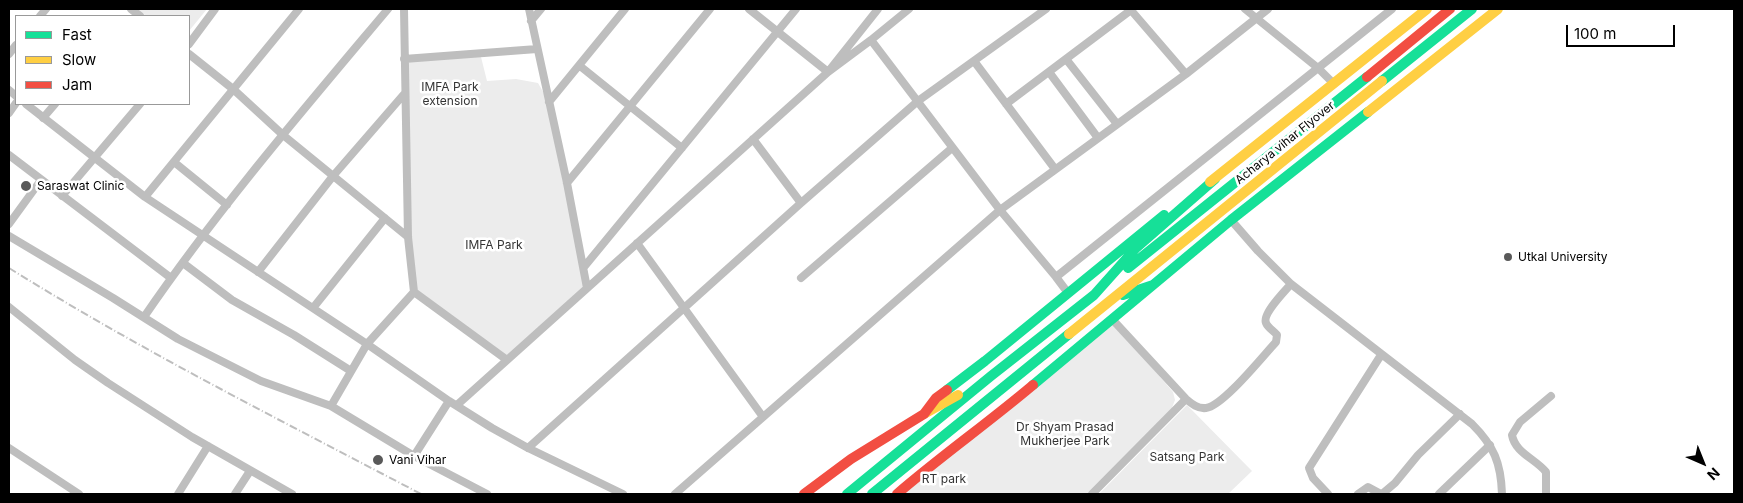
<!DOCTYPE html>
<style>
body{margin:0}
#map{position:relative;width:1743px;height:503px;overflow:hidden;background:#fff;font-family:Inter,sans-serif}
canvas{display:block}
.frame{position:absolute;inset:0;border:10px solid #000;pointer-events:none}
.legend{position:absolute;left:15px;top:15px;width:175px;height:90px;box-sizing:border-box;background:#fff;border:1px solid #999;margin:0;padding:6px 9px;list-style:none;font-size:15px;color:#000}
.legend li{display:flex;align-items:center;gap:10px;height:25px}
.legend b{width:25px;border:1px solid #999}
.north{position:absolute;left:1678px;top:438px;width:50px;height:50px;-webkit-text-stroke:4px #fff;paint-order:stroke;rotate:136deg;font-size:14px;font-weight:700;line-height:20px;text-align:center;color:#000}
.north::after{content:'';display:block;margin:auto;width:18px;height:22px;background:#000;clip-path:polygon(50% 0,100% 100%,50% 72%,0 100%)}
.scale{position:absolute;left:1566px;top:25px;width:109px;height:22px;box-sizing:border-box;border:2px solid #000;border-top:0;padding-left:6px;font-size:15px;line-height:18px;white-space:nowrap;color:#000;-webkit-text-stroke:4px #fff;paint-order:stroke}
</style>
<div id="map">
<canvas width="1743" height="503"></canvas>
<div class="frame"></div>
<ul class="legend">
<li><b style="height:6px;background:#16e098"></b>Fast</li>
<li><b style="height:6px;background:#ffcf43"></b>Slow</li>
<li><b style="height:6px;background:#f24e42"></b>Jam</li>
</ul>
<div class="north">N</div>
<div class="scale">100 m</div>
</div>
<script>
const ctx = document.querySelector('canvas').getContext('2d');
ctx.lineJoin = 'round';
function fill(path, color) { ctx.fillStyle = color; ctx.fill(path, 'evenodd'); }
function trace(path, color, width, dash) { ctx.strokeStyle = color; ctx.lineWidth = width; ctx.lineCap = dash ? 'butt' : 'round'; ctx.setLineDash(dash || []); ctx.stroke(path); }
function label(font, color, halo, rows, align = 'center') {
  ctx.font = font + ' Inter,sans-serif'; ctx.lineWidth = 5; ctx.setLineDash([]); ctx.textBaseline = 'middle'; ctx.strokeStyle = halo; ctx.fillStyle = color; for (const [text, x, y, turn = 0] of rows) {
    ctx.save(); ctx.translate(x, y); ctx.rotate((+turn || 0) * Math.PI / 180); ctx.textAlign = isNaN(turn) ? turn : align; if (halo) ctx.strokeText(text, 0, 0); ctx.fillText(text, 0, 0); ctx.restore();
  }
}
const green = new Path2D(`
 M137 9H207L189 31V16H146Z
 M480 53 487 81 516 79 538 83 549 102 587 288 507 360 414 292 404 59Z
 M1112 321 1173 392 1175 400 1171 410 1090 494H900Z
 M1187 405 1252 471 1228 494H1099Z`);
const street = new Path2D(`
 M131 9 140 16
 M529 9 567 183 587 288
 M749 9 828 72 878 9
 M1130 9 1186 74
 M40 16 46 9
 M531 21 541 9
 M871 40 1000 210 1056 277 1318 68 1245 9
 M189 44 215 9
 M9 54 16 45
 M189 54 233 89 283 135 408 237
 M404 59 537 49
 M1066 59 1117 124
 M974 61 1055 169
 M580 66 682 148
 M1049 72 1098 138
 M1334 84 1318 68 1392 9
 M9 90 16 96
 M549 102 625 9
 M26 104 145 197 367 344 449 401 492 428 528 448 623 494
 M1006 104 1131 10
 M9 113 16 103
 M43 118 55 104
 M753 139 801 203
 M9 155 171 278
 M174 162 227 205
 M567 183 710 9
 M62 196 140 104
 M145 197 299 9
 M1231 220 1258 251 1291 284 1472 424C1494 446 1501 463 1502 494
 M9 224 41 180
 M9 236 113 298 178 339 261 381 331 406 367 344 414 292 408 237 404 9
 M637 243 763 417
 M183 263 232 300 294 335 351 371
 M584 267 796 9
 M258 272 333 176 405 93
 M1056 277 1068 293
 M801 278 952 148
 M414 292 507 360
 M9 307 75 360 108 383 192 437 292 494
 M313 308 385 218
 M144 317C218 209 304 109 388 9
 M1112 319 1186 399C1192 404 1198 409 1206 408 1223 406 1263 356 1276 342L1277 335C1274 331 1268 328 1266 323 1262 314 1285 291 1291 284
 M449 401 414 456 487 494
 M457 405 828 72 871 40 909 9
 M331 406 414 456
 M9 448 79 494
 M528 448 801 203 918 101 1046 9
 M178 494 208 446
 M235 494 250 471
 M675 494 1000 210 1186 74 1268 9
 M1092 494 1186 399
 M1328 494 1313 478 1309 468 1381 355
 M1358 494 1368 487 1381 494
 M1382 494 1395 483 1418 455 1460 414
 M1439 494 1490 445
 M1546 494V472C1536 459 1515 453 1512 435L1520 422 1551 396`);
const fast = new Path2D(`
 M1382 81 1472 9
 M1128 268 1367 77
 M1123 295 1153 285
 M1033 385 1231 220 1368 112
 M947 390 985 361 1164 215
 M847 494 991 376 1094 295 1136 248 1215 179
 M872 494 1069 334`);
const slow = new Path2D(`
 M1368 112 1498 9
 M1210 182 1427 9
 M1069 334 1382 81
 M924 414 958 395`);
const jam = new Path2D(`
 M1367 77 1450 9
 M804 494 851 459 924 414 936 398 947 390
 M897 494C941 456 988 423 1033 385`);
const rail = new Path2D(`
 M9 268C142 351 282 421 421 494`);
const markers = [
 [26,186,6,"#595959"],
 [1508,257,5,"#595959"],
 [378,460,6,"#595959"]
];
const parkNames = [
 ["IMFA Park",450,87],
 ["extension",450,101],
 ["IMFA Park",494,245],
 ["Dr Shyam Prasad",1065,427],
 ["Mukherjee Park",1065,441],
 ["Satsang Park",1187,457],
 ["RT park",944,479]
];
const streetNames = [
 ["Acharya vihar Flyover",1285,143,-39]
];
const poiNames = [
 ["Saraswat Clinic",37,186],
 ["Utkal University",1518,257],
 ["Vani Vihar",389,460]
];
fill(green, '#ececec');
trace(street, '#bebebe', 8);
trace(fast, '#16e098', 10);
trace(slow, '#ffcf43', 10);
trace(jam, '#f24e42', 10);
trace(rail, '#bebebe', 2, [8, 2.5, 1, 2.5]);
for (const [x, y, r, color] of markers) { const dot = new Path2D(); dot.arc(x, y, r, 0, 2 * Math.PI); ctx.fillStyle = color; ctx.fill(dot); trace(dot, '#fff', 2); }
label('12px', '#333', '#fff', parkNames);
label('12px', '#000', '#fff', streetNames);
label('12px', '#000', '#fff', poiNames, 'left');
</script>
